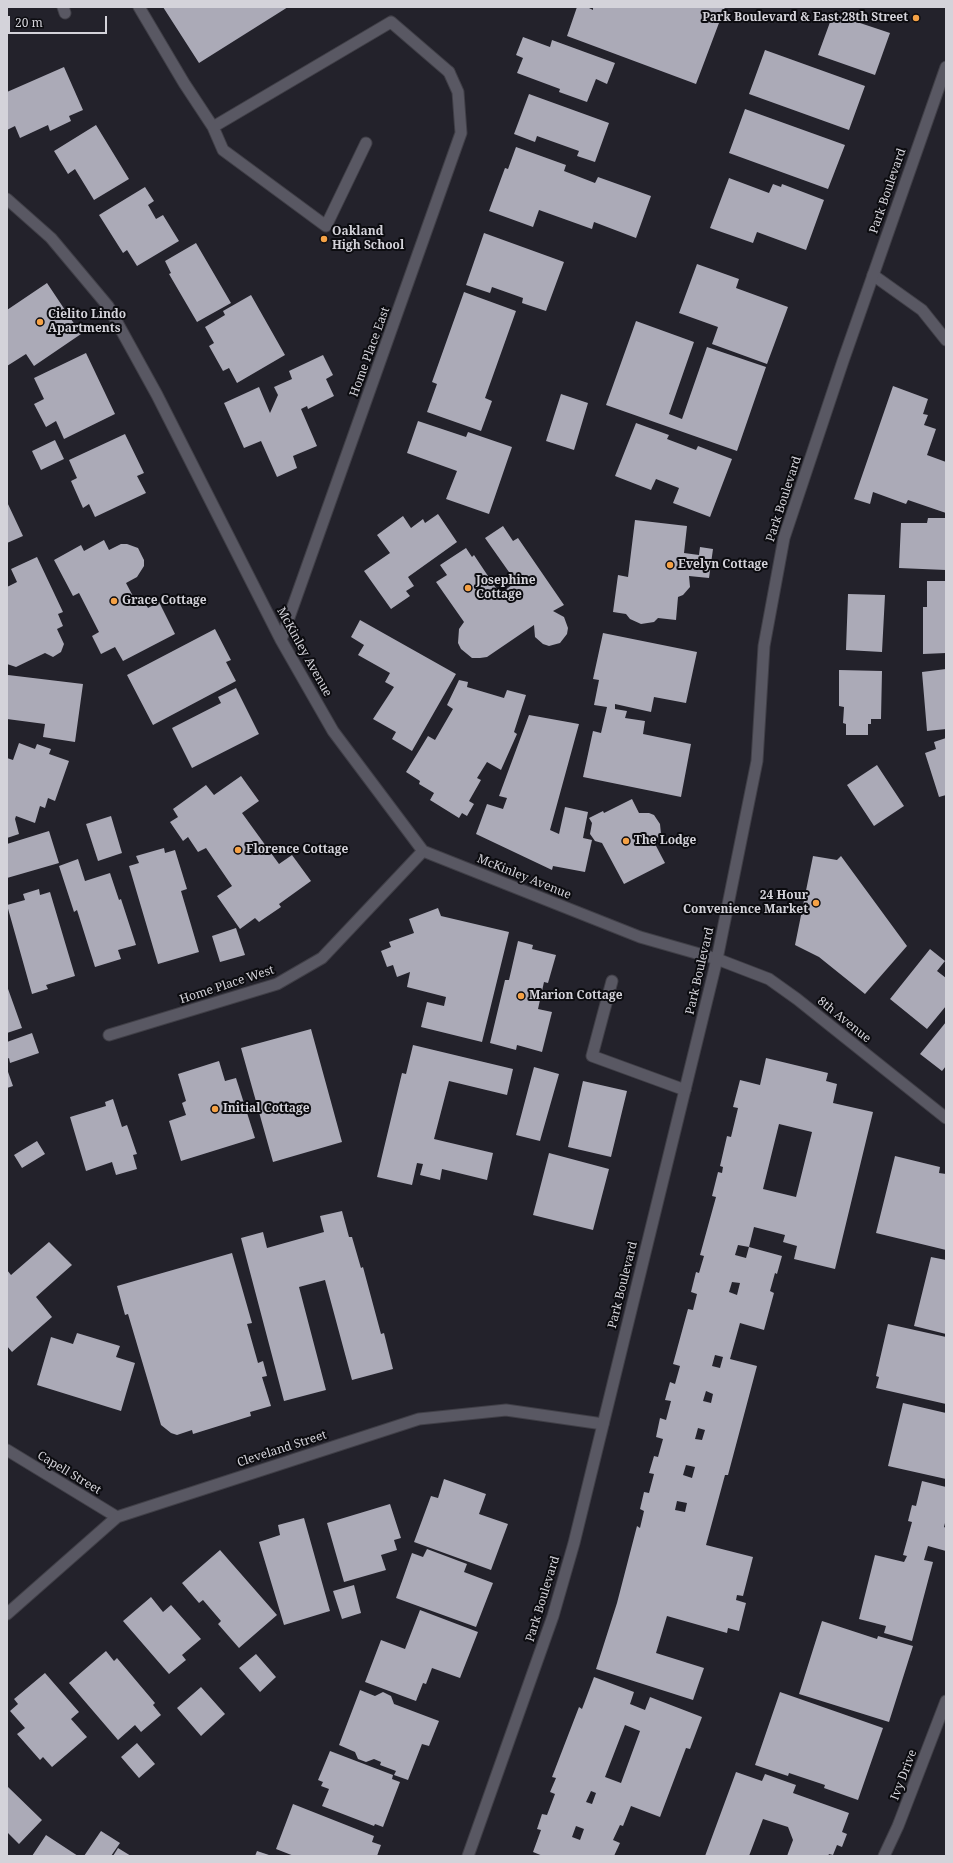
<!DOCTYPE html>
<style>
body{margin:0}
#map{position:relative;width:953px;height:1863px;overflow:hidden;background:#23222b;font-family:"Noto Serif",serif}
canvas{display:block}
.frame{position:absolute;inset:0;border:8px solid #d4d3da;pointer-events:none}
.scale{position:absolute;left:8px;top:16px;width:99px;height:18px;box-sizing:border-box;border:2px solid #d4d3da;border-top:0;padding-left:5px;font-size:12px;line-height:14px;white-space:nowrap;color:#d4d3da;-webkit-text-stroke:3px #0c0c10;paint-order:stroke}
</style>
<div id="map">
<canvas width="953" height="1863"></canvas>
<div class="frame"></div>
<div class="scale">20 m</div>
</div>
<script>
const ctx = document.querySelector('canvas').getContext('2d');
ctx.lineJoin = 'round';
function fill(path, color) { ctx.fillStyle = color; ctx.fill(path, 'evenodd'); }
function trace(path, color, width, dash) { ctx.strokeStyle = color; ctx.lineWidth = width; ctx.lineCap = dash ? 'butt' : 'round'; ctx.setLineDash(dash || []); ctx.stroke(path); }
function label(font, color, halo, rows, align = 'center') {
  ctx.font = font + ' "Noto Serif",serif'; ctx.lineWidth = 4; ctx.setLineDash([]); ctx.textBaseline = 'middle'; ctx.strokeStyle = halo; ctx.fillStyle = color; for (const [text, x, y, turn = 0] of rows) {
    ctx.save(); ctx.translate(x, y); ctx.rotate((+turn || 0) * Math.PI / 180); ctx.textAlign = isNaN(turn) ? turn : align; if (halo) ctx.strokeText(text, 0, 0); ctx.fillText(text, 0, 0); ctx.restore();
  }
}
const building = new Path2D(`
 M163 7H288L199 63Z
 M577 7H587L593 10V7H725L696 84 567 36Z
 M833 14 890 33 875 75 818 55Z
 M523 37 550 47 552 40 615 63 607 84 596 79 587 102 559 92 560 89 517 73 523 58 516 55Z
 M765 50 865 86 849 130 749 94Z
 M64 67 83 110 69 116 71 121 50 131 48 125 20 138 15 126 7 130V92Z
 M529 94 609 123 595 162 577 156 579 151 537 136 535 142 514 134Z
 M745 109 845 145 828 189 729 153Z
 M96 125 129 179 94 200 75 169 68 174 54 151Z
 M516 147 566 165 564 171 595 183 598 177 651 196 636 238 594 222 592 229 539 210 533 227 489 211 505 168 508 169Z
 M729 178 769 193 773 184 781 187 782 184 824 200 806 250 757 232 753 243 710 228Z
 M145 187 154 201 148 205 156 219 163 215 179 241 137 266 127 250 123 253 99 215Z
 M484 233 564 262 546 311 522 303 523 298 492 287 490 293 466 285Z
 M196 243 231 303 197 322 169 274 171 273 165 261Z
 M697 264 739 279 736 288 788 307 767 364 712 344 718 327 679 313Z
 M47 283 81 334 34 366 26 354 7 366V310Z
 M464 292 516 311 485 398 492 401 481 431 427 412 437 384 432 382Z
 M251 295 285 355 237 383 229 368 223 371 209 346 214 343 205 327 225 315 223 311Z
 M636 321 694 342 669 414 682 419 707 347 766 367 737 451 606 405Z
 M86 353 115 414 64 439 56 421 46 427 34 404 44 399 34 378Z
 M323 355 333 375 326 379 334 396 308 409 307 406 301 409 317 446 293 456 297 468 277 477 261 441 244 448 224 403 259 387 270 413 278 395 274 387 292 379 289 371Z
 M893 386 928 399 923 414 928 415 924 425 936 429 927 455 946 462V513L908 500 906 504 873 492 870 504 854 499Z
 M561 394 588 403 574 450 546 441Z
 M418 421 466 437 468 432 512 447 489 514 446 499 457 471 407 453Z
 M636 423 669 435 667 439 696 450 698 446 732 459 710 517 673 503 679 488 656 479 651 490 615 476Z
 M125 434 144 473 137 476 146 493 95 517 89 504 83 508 71 481 77 478 69 460Z
 M55 440 64 459 41 470 32 451Z
 M7 502 23 536 7 543Z
 M438 514 457 542 408 577 414 586 406 591 410 596 391 609 364 571 390 553 377 535 403 516 411 528 423 519 425 523Z
 M928 518H946V570L899 568 901 523H927Z
 M635 520 687 526 684 553 699 555 700 547 713 549 709 578 689 576 690 587 683 595 678 597 676 620 658 618 654 622 641 624 630 619 626 614 613 612 618 575 628 577Z
 M503 526 513 541 518 538 564 605 553 611 564 617 568 628 567 634 560 643 549 646 543 644 535 637 534 625 487 657 480 658H472L461 649 458 643 459 629 464 622 436 582 447 575 440 565 466 548 472 557 474 555 500 594 516 582 485 538Z
 M104 540 109 550 121 544H127L138 548 144 560V566L137 577 126 583 135 600 142 597 148 608 159 602 175 634 123 661 115 647 101 654 92 636 99 632 79 593 73 596 54 560 81 545 84 551Z
 M37 557 63 612 58 614 63 626 57 629 64 644 61 652 53 657 45 653 16 667 7 664V587L17 582 11 569Z
 M927 581H946V653L923 654V607H927Z
 M848 594 885 595 882 652 846 650Z
 M360 620 456 674 412 751 392 739 396 732 373 719 394 687 385 682 390 673 358 655 364 645 351 637Z
 M215 629 231 660 226 662 236 681 153 725 127 675Z
 M603 633 697 652 686 703 654 697 651 712 615 704V709L627 711 625 718 645 721 643 734 691 744 681 797 583 777 593 731 601 733 607 707 594 705 599 680 593 679Z
 M946 669V729L927 731 922 672Z
 M839 670 882 671 881 719H871V724H868V735H846V724L843 723 844 707 839 706Z
 M8 675 83 684 75 742 43 737 45 724 7 719Z
 M459 680 468 682 467 687 504 698 507 690 526 695 514 732 517 734 501 770 487 762 477 778 481 780 469 801 474 804 467 816 462 813 459 818 430 800 434 793 419 784 420 781 406 772 428 736 435 740 453 709 447 705Z
 M236 688 259 734 192 768 172 728 221 703 218 697Z
 M529 715 579 724 550 830 559 834 565 807 588 812 583 838 592 840 585 872 553 866 552 870 476 834 487 804 503 809 507 798 499 796Z
 M946 738V795L939 797 925 753 936 749 934 742Z
 M19 743 35 749 37 744 51 749 49 754 69 761 55 801 48 798 45 808 40 806 35 823 16 816 15 819 19 834 7 838V758L13 760Z
 M877 765 904 806 874 826 847 785Z
 M241 776 259 801 242 813 279 864 292 855 311 881 279 904 281 907 259 922 255 918 240 929 217 896 232 886 206 848 198 852 188 837 183 841 170 822 178 817 173 809 206 785 214 795Z
 M632 799 639 813H649L654 815 660 824 661 834 654 842 665 863 624 884 602 843 595 841 590 834 592 823 589 818 603 811 604 813Z
 M111 816 122 853 98 861 86 824Z
 M49 831 59 863 7 878V844Z
 M164 848 165 853 175 850 187 889 181 891 199 952 158 964 129 866 139 863 136 856Z
 M813 856 837 860 841 856 907 946 865 994 819 957 795 945Z
 M78 859 85 881 110 873 119 900 121 899 136 945 118 950 121 959 95 967 77 910 74 912 59 866Z
 M39 889 40 895 50 892 75 976 46 985 48 989 32 994 7 905 25 900 23 894Z
 M438 908 441 916 509 932 482 1042 421 1027 427 1002 444 1006 446 997 407 987 410 972 397 977 393 965 387 967 381 951 391 947 389 942 414 933 409 919Z
 M236 928 245 955 220 962 212 936Z
 M518 941 533 945 532 949 556 955 548 983 544 982 538 1009 552 1012 542 1052 517 1045 516 1050 490 1043 505 980H509Z
 M930 949 945 961 937 971 946 978V1006L927 1029 890 999Z
 M7 986 22 1028 7 1033Z
 M946 1022V1066L942 1071 920 1054Z
 M311 1029 342 1142 273 1162 241 1048Z
 M32 1033 39 1053 10 1063 9 1058 7 1059V1042Z
 M413 1045 513 1069 507 1095 449 1081 434 1139 493 1153 487 1180 442 1169 440 1180 420 1175 423 1164 417 1163 412 1185 377 1177 402 1073 406 1074Z
 M766 1058 828 1073 826 1081 837 1084 833 1103 873 1112 835 1269 794 1259 797 1246 783 1242 785 1235 754 1227 749 1247 738 1245 735 1255 746 1258 749 1247 782 1256 777 1274 775 1273 770 1291 774 1293 764 1330 740 1323 730 1359 757 1366 728 1475H725L706 1545 753 1557 743 1596 737 1595 736 1600 746 1603 739 1631 728 1628 727 1633 667 1616 656 1653 704 1668 693 1700 596 1669 617 1603 637 1526 640 1528 644 1511 640 1509 644 1492 649 1493 654 1474 649 1473 654 1456 658 1457 663 1439 656 1437 660 1418 666 1420 671 1401 665 1400 670 1382 675 1384 680 1366 673 1364 688 1309 693 1310 697 1294 691 1292 696 1272 699 1273 704 1256 700 1255 716 1197 712 1196 718 1172 722 1173 723 1167 720 1166 727 1136 731 1137 738 1108 733 1107 740 1080 760 1085ZM779 1124 812 1132 796 1197 763 1189ZM732 1282 740 1283 737 1295 729 1292ZM715 1355 723 1357 720 1368 712 1366ZM706 1391 713 1394 711 1403 703 1401ZM698 1428 705 1430 702 1440 695 1439ZM686 1465 695 1467 692 1478 683 1475ZM677 1501 687 1503 685 1512 675 1510Z
 M219 1061 225 1081 236 1078 255 1138 181 1161 169 1121 186 1115 182 1103 186 1101 178 1074Z
 M534 1067 559 1074 540 1141 516 1135Z
 M7 1069 13 1086 7 1088Z
 M583 1081 627 1091 611 1157 568 1147Z
 M113 1099 122 1127 127 1125 137 1154 133 1155 137 1169 116 1175 112 1162 86 1171 70 1117 106 1106 105 1102Z
 M37 1141 45 1154 22 1168 14 1155Z
 M549 1153 609 1169 593 1230 533 1215Z
 M895 1156 940 1167 939 1173 946 1174V1250L876 1233Z
 M342 1211 349 1237H352L361 1268 363 1267 381 1334 384 1333 393 1369 352 1380 325 1280 299 1287 326 1390 284 1401 241 1238 263 1232 267 1248 324 1232 320 1216Z
 M49 1242 72 1265 36 1297 52 1317 12 1352 7 1346V1270L11 1275Z
 M232 1253 252 1323 247 1324 258 1363 263 1361 267 1376 262 1377 271 1406 250 1412 251 1416 193 1434 192 1430 177 1435 171 1433 161 1425 128 1314 125 1315 117 1286Z
 M931 1257 946 1260V1334L914 1326Z
 M888 1324 946 1337V1404L876 1388 879 1377 876 1376Z
 M77 1333 120 1346 116 1357 135 1363 121 1411 37 1385 51 1337 73 1344Z
 M903 1403 946 1413V1479L888 1466Z
 M444 1479 486 1494 479 1514 508 1524 491 1570 414 1542 431 1496 438 1498Z
 M922 1481 946 1487V1519L944 1527 946 1528V1551L928 1546 924 1560 933 1562 912 1641 884 1633 886 1626 859 1619 875 1555 904 1562 907 1556 903 1555 912 1522 908 1521 912 1505 916 1506Z
 M390 1504 401 1538 394 1540 397 1550 381 1555 386 1570 344 1582 327 1523Z
 M304 1518 330 1611 284 1625 259 1542 280 1535 278 1525Z
 M427 1549 467 1564 464 1572 493 1583 476 1627 396 1598 412 1553 423 1557Z
 M220 1550 277 1615 239 1648 218 1624 221 1621 203 1600 199 1603 182 1583Z
 M354 1585 361 1613 342 1619 333 1591Z
 M151 1597 163 1612 171 1605 201 1639 182 1655 186 1660 169 1674 123 1621Z
 M420 1610 478 1632 460 1678 432 1668 426 1684 423 1683 416 1701 365 1682 381 1640 405 1649Z
 M822 1621 877 1639 878 1636 913 1646 889 1722 799 1694Z
 M106 1651 114 1661 117 1658 155 1703 153 1705 161 1715 141 1732 135 1725 118 1740 69 1683Z
 M256 1654 276 1677 260 1692 239 1668Z
 M45 1673 79 1712 71 1719 87 1737 52 1767 43 1757 40 1760 17 1734 25 1728 10 1711 18 1704 14 1699Z
 M594 1677 634 1692 630 1704 645 1710 650 1697 702 1717 690 1749 686 1748 660 1817 631 1806 623 1826 620 1825 613 1840 620 1843 614 1856H543L533 1852 541 1830 537 1829 542 1814 547 1815 555 1794 550 1792 556 1778 552 1777 579 1707 582 1709ZM625 1725 640 1731 621 1783 605 1777ZM591 1791 596 1793 592 1804 586 1802ZM576 1826 584 1829 580 1840 572 1837Z
 M201 1687 225 1714 201 1736 177 1708Z
 M360 1690 375 1696 383 1692 391 1696 394 1704 439 1721 429 1746 422 1744 408 1780 394 1775 396 1771 380 1765 381 1762 374 1759 366 1762 358 1759 355 1752 339 1745Z
 M780 1692 883 1728 858 1800 824 1788 825 1785 789 1773 788 1776 755 1765Z
 M137 1743 155 1764 139 1778 121 1757Z
 M330 1751 393 1775 392 1779 400 1782 383 1827 375 1824 374 1826 322 1806 329 1789 321 1786 323 1782 318 1780Z
 M736 1772 762 1781 765 1774 796 1785 793 1793 849 1813 842 1832 847 1834 842 1847 837 1845 833 1855 829 1854 828 1856H787L793 1840 788 1827 763 1819 749 1856H705Z
 M7 1786 42 1820 19 1844 8 1833 7 1835Z
 M293 1804 374 1836 372 1842 381 1845 377 1856H294L276 1849Z
 M101 1831 120 1843 111 1856H84Z
 M46 1835 78 1856H32Z
 M118 1848 131 1856H113Z
 M257 1851 272 1856H255Z`);
const service = new Path2D(`
 M63 7 65 13
 M139 7 184 83 213 127 391 22 449 72
 M213 127 223 150 326 226 366 143
 M612 981 592 1056 685 1090`);
const minor = new Path2D(`
 M7 199 51 238 108 306 157 395 281 640 333 731 423 851 640 937 717 959 769 979 797 999 946 1118
 M873 275 922 310 946 340
 M281 640 461 133 458 92 449 72
 M109 1035 277 984 322 958 423 851
 M7 1450 117 1517
 M7 1614 117 1517 419 1419 506 1410 603 1424
 M884 1856 898 1826 946 1701`);
const secondary = new Path2D(`
 M468 1856 553 1616 574 1543 717 959 757 761 764 646 784 538 843 361 946 67`);
const markers = [
 [916,18,4,"#f5a246"],
 [324,239,4,"#f5a246"],
 [40,322,4,"#f5a246"],
 [670,565,4,"#f5a246"],
 [468,588,4,"#f5a246"],
 [114,601,4,"#f5a246"],
 [626,841,4,"#f5a246"],
 [238,850,4,"#f5a246"],
 [816,903,4,"#f5a246"],
 [521,996,4,"#f5a246"],
 [215,1109,4,"#f5a246"]
];
const poiNames = [
 ["Park Boulevard & East 28th Street",908,18,"right"],
 ["Oakland",332,232],
 ["High School",332,246],
 ["Cielito Lindo",48,315],
 ["Apartments",48,329],
 ["Evelyn Cottage",678,565],
 ["Josephine",476,581],
 ["Cottage",476,595],
 ["Grace Cottage",122,601],
 ["The Lodge",634,841],
 ["Florence Cottage",246,850],
 ["24 Hour",808,896,"right"],
 ["Convenience Market",808,910,"right"],
 ["Marion Cottage",529,996],
 ["Initial Cottage",223,1109]
];
const streetNames = [
 ["Park Boulevard",888,191,-71],
 ["Home Place East",370,352,-70],
 ["Park Boulevard",784,499,-72],
 ["McKinley Avenue",304,652,61],
 ["McKinley Avenue",524,877,22],
 ["Park Boulevard",700,971,-77],
 ["Home Place West",227,985,-18],
 ["8th Avenue",844,1020,39],
 ["Park Boulevard",623,1285,-76],
 ["Cleveland Street",282,1449,-18],
 ["Capell Street",69,1473,31],
 ["Park Boulevard",543,1599,-73],
 ["Ivy Drive",904,1775,-69]
];
fill(building, '#abaab7');
trace(service, '#403f47', 13);
trace(minor, '#403f47', 13);
trace(secondary, '#403f47', 13);
trace(service, '#595863', 11);
trace(minor, '#595863', 11);
trace(secondary, '#595863', 11);
for (const [x, y, r, color] of markers) { const dot = new Path2D(); dot.arc(x, y, r, 0, 2 * Math.PI); ctx.fillStyle = color; ctx.fill(dot); trace(dot, '#0c0c10', 1.5); }
label('bold 12px', '#d4d3da', '#0c0c10', poiNames, 'left');
label('12px', '#d4d3da', '#0c0c10', streetNames);
</script>
